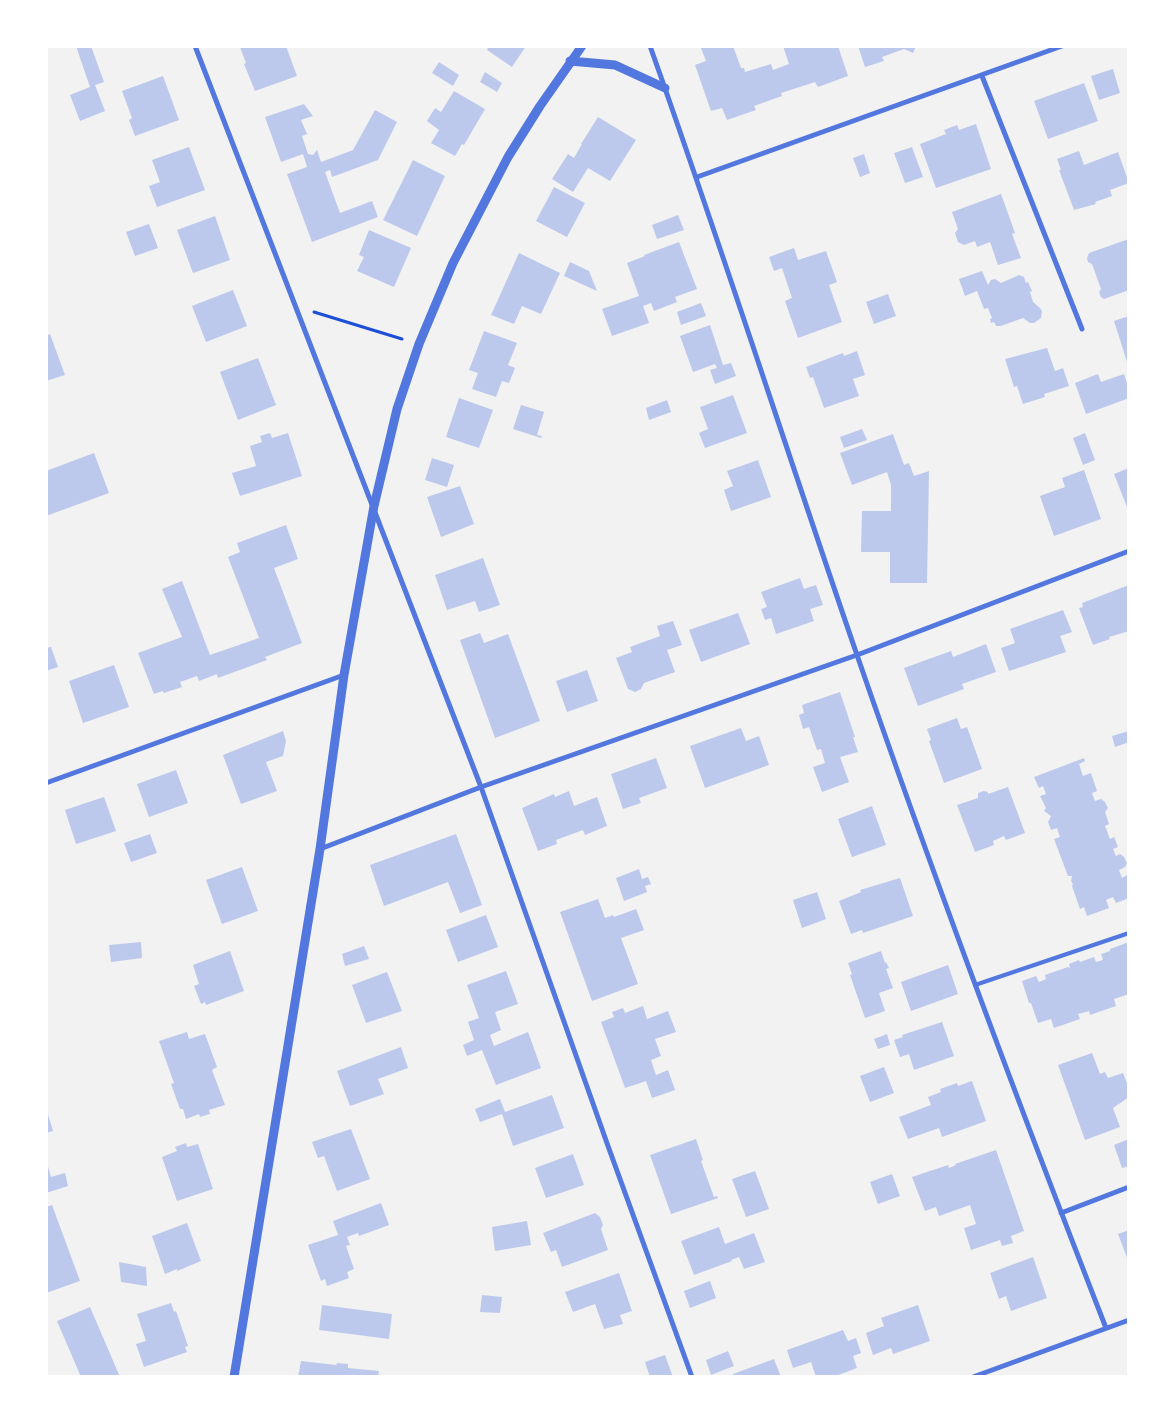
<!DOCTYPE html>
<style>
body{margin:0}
#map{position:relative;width:1175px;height:1423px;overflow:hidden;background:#f2f2f2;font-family:Figtree,sans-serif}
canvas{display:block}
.frame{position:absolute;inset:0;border:48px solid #fff;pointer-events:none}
</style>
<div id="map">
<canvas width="1175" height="1423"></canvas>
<div class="frame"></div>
</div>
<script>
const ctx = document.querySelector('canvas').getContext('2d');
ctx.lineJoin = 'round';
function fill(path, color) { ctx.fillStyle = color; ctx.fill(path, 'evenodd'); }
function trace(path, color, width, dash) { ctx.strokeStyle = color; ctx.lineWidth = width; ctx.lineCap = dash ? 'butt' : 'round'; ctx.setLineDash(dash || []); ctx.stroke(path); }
const building = new Path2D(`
 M76 46H91L104 82 95 85 105 111 80 121 70 95 90 87Z
 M242 46H286L297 76 255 91 244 64 246 63 240 47Z
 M489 46H526L512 67 487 50Z
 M707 46H733L741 68H744L745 72 771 64 773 70 789 64 783 46H838L848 76 818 87 815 82 781 93 782 96 754 106 756 110 727 120 722 108 711 111 695 65 706 61 701 48Z
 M858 46H916L913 53 904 49 882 57 884 61 865 67Z
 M439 62 459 75 453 86 432 73Z
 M1113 69 1120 93 1099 100 1091 76Z
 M485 72 502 83 497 92 480 82Z
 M163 76 179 120 135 136 129 120 132 118 122 91Z
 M1084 83 1098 121 1048 139 1034 101Z
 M454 91 485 109 464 145 462 144 455 156 431 143 439 130 427 121 435 108 441 112Z
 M304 104 313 116 301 120 307 134 302 136 308 154 313 155 317 150 321 162 353 150 375 110 397 122 378 160 332 177 330 170 325 172 340 213 372 201 378 217 312 242 287 174 307 167 303 154 281 162 265 117Z
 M598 117 636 140 610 181 588 168 573 192 552 179 568 154 574 158 582 144H581Z
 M976 124 991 169 936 188 920 144 946 134 944 130 957 125 959 130Z
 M189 147 205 190 157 207 149 186 160 182 152 160Z
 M912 147 923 177 905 183 894 153Z
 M1079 151 1084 165 1118 152 1129 183 1110 190 1112 196 1095 202 1096 204 1074 210 1059 170H1061L1057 159Z
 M864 154 870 173 860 177 853 158Z
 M413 160 445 176 417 236 383 220Z
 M554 187 585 203 567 237 536 221Z
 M1001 194 1015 233 1012 234 1021 258 998 265 990 242 977 247 975 241 964 245 958 242 955 233 958 229 952 212Z
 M678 215 684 230 657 239 652 225Z
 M215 216 230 260 193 273 177 230Z
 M149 224 158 248 135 256 126 232Z
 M369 230 411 248 394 287 357 271 364 257 359 255Z
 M1129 239V290L1104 299 1101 297 1099 292 1101 289 1092 264 1088 262 1087 258 1089 253Z
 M679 242 697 289 675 297 677 302 654 311 651 303 643 306 649 323 612 336 602 309 639 296 627 263 645 256 644 255Z
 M794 248 798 260 826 251 837 282 829 285 842 322 798 338 785 301 792 298 782 268 774 271 769 257Z
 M519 253 560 273 541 314 522 306 514 324 491 315Z
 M570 262 589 271 597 291 564 276Z
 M982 271 988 285 991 280 995 279 1001 283 1019 275 1024 277 1026 283 1028 282 1032 291 1030 292 1033 302 1040 308 1042 311 1041 318 1034 323H1030L1023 318 1001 326H996L994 322 991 323 990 319 992 318 988 308 984 309 977 291 965 296 959 279Z
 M233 290 247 326 206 342 192 306Z
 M888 294 896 316 874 324 866 302Z
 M701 303 706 316 681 325 677 312Z
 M1129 316V365H1128L1114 321Z
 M710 325 723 365 731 363 736 376 715 384 710 370 717 368 715 364 693 372 680 336Z
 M484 331 517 343 508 365 515 368 509 383 502 381 496 397 472 389 478 373 469 370Z
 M50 334 65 375 46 381V336Z
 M1047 348 1055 371 1063 368 1069 386 1044 394 1045 397 1023 404 1017 386 1014 387 1005 359Z
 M857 351 865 375 853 379 859 396 824 408 813 377 810 378 806 367 843 353 844 356Z
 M258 358 276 405 238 420 220 372Z
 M1098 374 1101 382 1124 374 1129 389V398L1086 414 1075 383Z
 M733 395 747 433 705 448 699 433 708 429 700 407Z
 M459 398 493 410 479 448 446 437Z
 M667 400 671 412 649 420 646 408Z
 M521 405 544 412 537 435 542 436 541 438 513 429Z
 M862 429 867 440 844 448 840 437Z
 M270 433 272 438 288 433 302 476 240 496 232 473 256 466 250 446 262 442 260 436Z
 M1085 433 1095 460 1083 465 1073 438Z
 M893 434 904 465 909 463 914 476 929 471 927 583H890V552H861L862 511H891V485L887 472 852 485 840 453Z
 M94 453 109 493 46 516V471Z
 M432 458 454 465 447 487 425 480Z
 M758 460 771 497 731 511 724 490 733 486 727 471Z
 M1129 468V512L1114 474Z
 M1084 470 1101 519 1054 536 1040 496 1065 487 1062 478Z
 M460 486 474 524 441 537 427 497Z
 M286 525 298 559 274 568 302 643 265 657 267 660 218 678 217 674 199 681 197 676 180 682 182 687 164 693 163 691 154 694 138 653 182 637 162 589 182 581 210 655 259 638 228 557 240 552 237 543Z
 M483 558 500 605 479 612 475 601 447 610 435 575Z
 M800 578 804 589 816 585 823 605 810 609 814 621 776 634 771 618 765 620 761 609 767 607 761 592Z
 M1129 585V631L1109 637 1110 639 1093 645 1079 608 1083 607 1082 603Z
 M1063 610 1072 632 1060 636 1066 652 1009 671 1001 648 1015 643 1010 629Z
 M738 613 750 644 701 662 689 630Z
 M673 621 682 645 667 650 675 672 644 683 641 689 635 692 628 689 616 658 632 652 630 647 660 636 657 626Z
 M480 633 484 643 508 634 540 721 495 738 460 640Z
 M986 644 996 672 962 684 964 689 918 706 904 668 951 651 953 657Z
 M51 647 58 667 46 671V648Z
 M114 665 129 707 83 723 69 681Z
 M587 670 598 701 567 712 556 681Z
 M840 692 855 737H853L858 752 840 757 849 782 822 792 813 767 825 763 821 749 817 750 809 727 803 729 799 715 804 713 802 705Z
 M957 718 961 729 967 727 982 769 944 783 929 741 931 740 927 729Z
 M741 728 746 741 759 736 769 765 705 788 690 746Z
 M283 731 286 741 283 756 266 762 277 791 241 804 223 755Z
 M1129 731V742L1115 747 1112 736Z
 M656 758 667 788 639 798 641 803 623 809 611 774Z
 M1084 758 1085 761 1079 764 1083 776 1091 773 1097 791 1092 793 1095 801 1101 799 1105 802 1108 808 1105 812 1109 824 1105 826 1110 839 1114 837 1118 847 1113 849 1116 856 1120 854 1124 857 1127 863 1125 867 1119 870 1122 878 1127 875 1129 879V898L1116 903 1113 897 1106 900 1109 908 1087 916 1084 907 1080 909 1072 886 1073 884 1071 881 1072 876H1068L1054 839 1060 837 1057 828 1051 830 1048 822 1051 816 1044 811 1046 808 1040 796 1046 794 1043 786 1039 788 1034 777Z
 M176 770 188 803 149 817 137 784Z
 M1008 787 1025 833 1006 840 1004 836 993 841 994 845 975 852 957 805 978 798V793L984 791 988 792V794Z
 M569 791 574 806 597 797 607 826 585 835 583 830 556 840 557 844 538 851 522 808 554 794 555 797Z
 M104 797 116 831 76 844 65 810Z
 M872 806 886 845 852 857 838 819Z
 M150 834 157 853 131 862 124 843Z
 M456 834 482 905 460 913 448 882 384 906 370 865Z
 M242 867 258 911 222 924 206 880Z
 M639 869 642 879 648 877 651 884 645 886 647 892 624 901 616 878Z
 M900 878 913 916 863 933 862 930 851 934 839 901 861 892 860 890Z
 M817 892 826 919 802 928 793 900Z
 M598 899 605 918 613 915 614 917 636 909 644 930 621 938 638 984 592 1001 560 912Z
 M486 915 498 947 458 962 446 930Z
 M141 942 142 958 111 962 109 945Z
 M1129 942V994L1114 999 1116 1006 1090 1015 1089 1011 1078 1014 1080 1019 1054 1028 1051 1019 1038 1023 1031 1003H1029L1022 981 1036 976 1039 982 1046 979 1045 975 1068 967 1070 968 1069 964 1079 960 1080 962 1094 957 1096 962 1103 960 1101 954 1110 951V949Z
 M364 946 369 959 345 966 342 954Z
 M230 951 244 991 206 1005 205 1002 201 1004 194 986 199 984 193 965Z
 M881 951 885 963 886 962 889 968 886 969 893 988 879 993 885 1011 865 1018 850 975 852 974 848 963Z
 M948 965 958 994 911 1011 901 982Z
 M506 971 518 1004 495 1012 501 1030 490 1035 494 1046 528 1032 541 1068 496 1085 482 1050 467 1056 463 1045 474 1040 468 1022 479 1018 467 985Z
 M387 972 402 1011 366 1023 352 985Z
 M643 1006 647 1019 668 1011 676 1032 655 1039 661 1056 651 1060 656 1075 668 1070 675 1090 652 1098 646 1081 625 1088 601 1022 614 1017 612 1012 623 1008 625 1013Z
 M942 1022 954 1056 914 1070 909 1054 900 1057 894 1040 903 1037 902 1035Z
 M187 1032 189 1039 205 1034 217 1067 212 1070 225 1105 209 1110 210 1114 200 1117 199 1114 186 1119 183 1109H180L171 1084 174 1083 159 1041Z
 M887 1034 890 1045 878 1049 874 1039Z
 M401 1047 408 1068 378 1079 384 1094 350 1106 337 1071Z
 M1092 1053 1100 1074 1105 1072 1108 1078 1123 1073 1129 1088V1097L1113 1108 1120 1127 1085 1140 1058 1065Z
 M884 1067 894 1093 870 1102 860 1076Z
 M972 1081 986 1121 942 1137 939 1128 908 1139 899 1117 931 1105 928 1097 941 1092 940 1089 957 1083 958 1086Z
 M552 1095 564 1128 513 1146 502 1114 480 1122 475 1109 500 1099 505 1112Z
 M46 1108 53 1131 46 1133Z
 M351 1129 370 1179 337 1191 324 1156 318 1158 312 1142Z
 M696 1139 703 1160 701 1161 714 1197 717 1196 718 1198 671 1214 650 1155Z
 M1129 1139V1166L1122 1168 1114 1145Z
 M186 1143 187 1147 198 1144 213 1189 177 1201 162 1157 177 1151 175 1147Z
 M996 1150 1024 1231 1011 1236 1013 1243 1002 1246 1000 1240 971 1250 964 1228 976 1224 970 1205 939 1216 936 1207 925 1211 912 1177 948 1165 949 1168 956 1165 955 1164Z
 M573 1154 584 1185 546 1198 535 1168Z
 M47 1163 51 1177 65 1173 68 1186 46 1193Z
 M755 1171 769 1209 746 1217 732 1179Z
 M892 1174 900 1196 878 1204 870 1182Z
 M381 1203 389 1225 359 1236 358 1233 347 1237 350 1245 346 1246 354 1269 347 1272 349 1278 327 1286 325 1279 321 1281 308 1245 338 1235 333 1221Z
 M52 1205 80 1281 46 1293V1207Z
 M595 1213 600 1217 603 1225 601 1229 608 1250 562 1267 556 1250 551 1252 543 1233Z
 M527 1221 531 1245 495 1251 492 1227Z
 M187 1223 201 1261 177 1271V1269L165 1274 152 1236Z
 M719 1227 725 1244 754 1233 765 1262 744 1269 739 1257 731 1260 732 1261 694 1275 681 1241Z
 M1129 1230V1263L1118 1234Z
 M1033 1257 1047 1298 1011 1311 1006 1296 999 1299 990 1273Z
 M119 1262 146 1267 147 1286 121 1282Z
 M619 1273 632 1311 620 1315 623 1324 604 1329 595 1304 573 1312 565 1292Z
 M710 1281 716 1298 690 1308 684 1291Z
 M482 1295 502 1297 500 1313 480 1312Z
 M171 1303 174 1312 176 1311 188 1346 185 1347 187 1352 144 1367 136 1344 146 1341 137 1314Z
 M322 1305 392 1314 389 1339 319 1330Z
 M918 1305 930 1341 893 1354 891 1348 873 1355 866 1333 884 1326 881 1318Z
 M90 1307 120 1377H81L57 1321Z
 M843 1330 848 1341 856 1338 861 1353 853 1356 857 1368 833 1377H816L811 1362 793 1368 787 1350Z
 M728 1351 734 1366 711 1375 706 1360Z
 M665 1355 673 1377H650L645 1362Z
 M774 1359 781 1377H734L733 1374Z
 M301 1361 336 1365 337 1363 348 1364V1368L379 1371 378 1377H298Z`);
const path = new Path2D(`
 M314 312 402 339
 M1128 1377 1129 1376`);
const service = new Path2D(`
 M975 985 1129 933`);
const minor = new Path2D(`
 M195 46 481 787 608 1146 692 1377
 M650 46C722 248 787 452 857 655 935 881 1019 1105 1106 1328
 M982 76 1082 329
 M697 177 1062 46
 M46 783 344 675
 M320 849 481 787 857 655 1129 551
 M1061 1213 1129 1187
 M973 1377 1129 1320`);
const tertiary = new Path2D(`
 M570 61 615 65 665 88
 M234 1377 320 849 344 675 374 506 397 409 419 344 453 263 508 157 540 106 582 46`);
fill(building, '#bdc9ec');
trace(path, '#1d4ed8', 3);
trace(service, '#5277de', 4);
trace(minor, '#5277de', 5);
trace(tertiary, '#5277de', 9);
</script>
